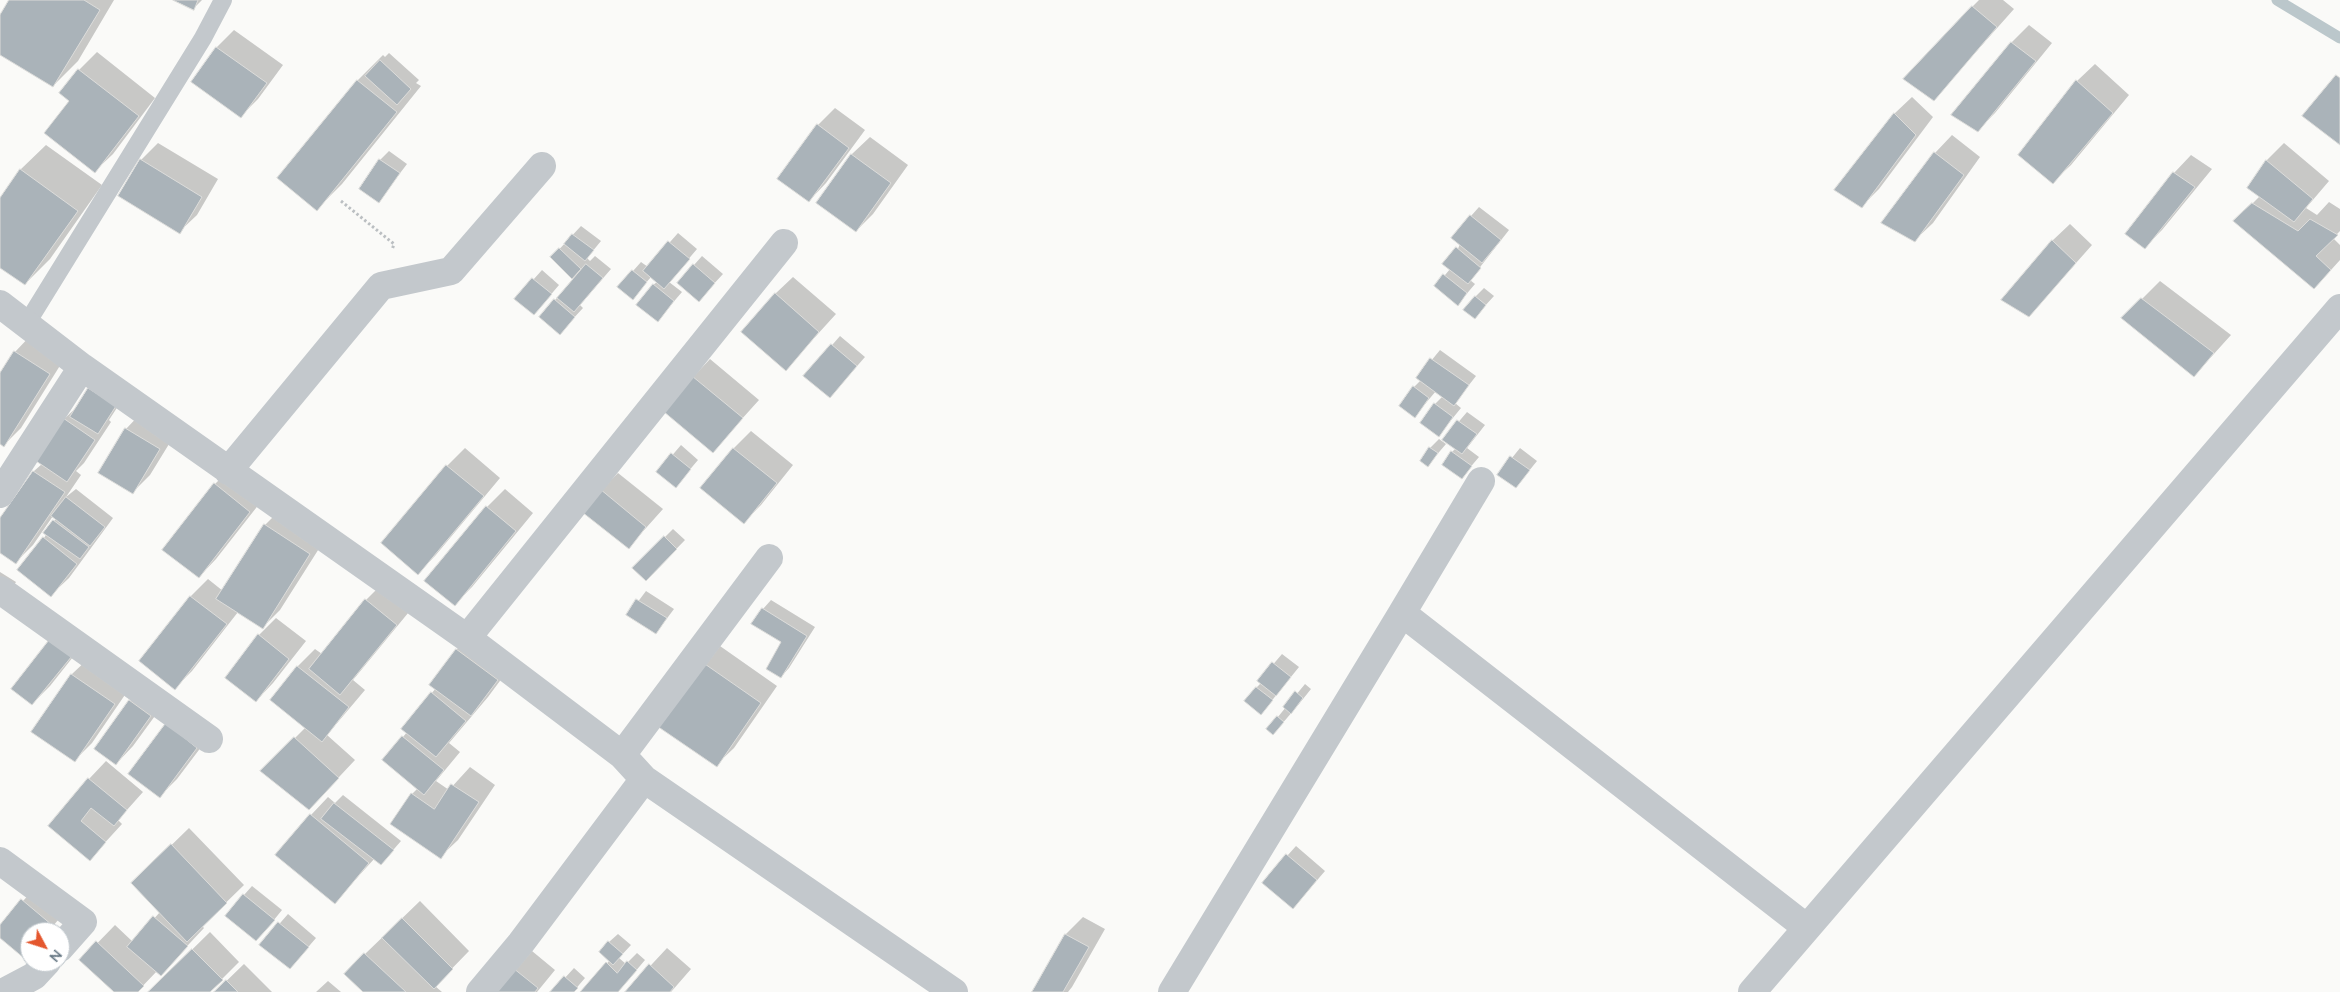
<!DOCTYPE html>
<style>
body{margin:0}
#map{position:relative;width:2340px;height:992px;overflow:hidden;background:#fafaf8;font-family:Lato,sans-serif}
canvas{display:block}
.north{position:absolute;left:20px;top:922px;width:50px;height:50px;box-sizing:border-box;background:#fff;border:1px solid #c1c8cd;border-radius:50%;rotate:130deg;font-size:14px;font-weight:700;line-height:20px;text-align:center;color:#657683}
.north::after{content:'';display:block;margin:auto;width:18px;height:22px;background:#e4572e;clip-path:polygon(50% 0,100% 100%,50% 72%,0 100%)}
</style>
<div id="map">
<canvas width="2340" height="992"></canvas>
<div class="north">N</div>
</div>
<script>
const ctx = document.querySelector('canvas').getContext('2d');
ctx.lineJoin = 'round';
function fill(path, color) { ctx.fillStyle = color; ctx.fill(path, 'evenodd'); }
function trace(path, color, width, dash) { ctx.strokeStyle = color; ctx.lineWidth = width; ctx.lineCap = dash ? 'butt' : 'round'; ctx.setLineDash(dash || []); ctx.stroke(path); }
const shadow = new Path2D(`
 M10 0H114L78 61 53 86 0 54V17Z
 M176 0H202L193 9Z
 M1979 0H2003L2014 9 1934 99 1972 7Z
 M2029 25 2052 43 1995 113 1978 130 1953 115 2012 42Z
 M234 30 283 65 258 99 241 116 193 82 217 47Z
 M97 52 155 98 113 154 95 171 71 100 61 93 79 70Z
 M389 53 419 80 416 83 421 86 342 184 317 209 278 178 358 80 383 55 385 57Z
 M2095 64 2129 95 2071 165 2053 182 2077 81Z
 M1912 97 1933 117 1879 189 1862 206 1894 114Z
 M835 108 865 130 826 183 809 201 818 125Z
 M1952 135 1980 157 1933 223 1915 240 1883 223 1935 153Z
 M870 137 908 165 873 214 856 231 817 203 852 154Z
 M158 143 218 179 197 215 179 232 141 160Z
 M2284 143 2329 181 2306 208 2317 215 2329 202 2340 209V231L2333 238 2340 245V260L2331 270 2252 204 2260 196 2248 187 2267 160Z
 M46 145 102 185 50 259 25 284 0 266V200L20 170Z
 M389 151 407 164 379 201 380 160Z
 M2191 155 2212 169 2162 230 2144 248 2127 234 2174 173Z
 M1479 207 1509 230 1470 280 1475 284 1458 304 1436 286 1450 269 1471 216Z
 M2070 224 2092 245 2029 316 2052 241Z
 M581 226 601 241 587 258 590 261 595 256 611 269 580 305 583 308 560 333 555 300 574 280 552 257Z
 M678 233 697 249 669 282 682 292 658 320 653 285 657 282 651 277 633 298V271L641 262 648 267Z
 M702 256 723 274 699 300 694 265Z
 M542 270 559 285 542 305 516 299Z
 M793 277 836 314 786 369 775 294Z
 M2160 281 2231 335 2194 376 2123 318Z
 M1484 288 1494 296 1474 318 1475 297Z
 M32 334 66 356 21 428 4 445 0 442V375L15 352Z
 M840 336 865 357 830 397 805 376Z
 M1440 350 1476 376 1455 403 1461 408 1439 435 1435 404 1443 396 1436 391 1415 416 1414 387 1421 380 1417 378Z
 M710 359 759 400 713 451 693 377Z
 M124 397 109 420 111 422 84 463 76 471 81 475 66 497 76 489 113 518 69 578 51 595 44 538 56 518 53 516 33 545 16 562 0 551V520L34 471 42 464 64 419 79 405Z
 M143 411 177 431 150 475 132 493 126 429Z
 M1467 412 1485 425 1467 448 1479 457 1462 477 1452 452 1456 448 1444 439Z
 M751 431 793 465 761 505 744 522 702 487 734 448Z
 M1439 439 1446 444 1428 465 1430 448Z
 M681 445 698 460 676 486 658 472Z
 M465 448 500 478 435 556 418 573 383 543 447 466Z
 M1520 448 1537 461 1516 487 1499 474Z
 M232 467 267 494 216 559 199 577 215 484Z
 M618 473 663 509 629 547 601 490Z
 M505 489 533 513 472 587 455 604 426 581 487 507Z
 M282 508 327 536 280 610 263 627 238 612 192 671 175 688 140 661 191 596 208 579 223 591 265 525Z
 M673 529 685 540 646 580 634 568Z
 M0 572 16 582 0 607Z
 M383 583 413 607 353 680 365 690 327 735 355 760 309 809 262 771 306 727 271 700 298 666 315 649 322 654 366 600Z
 M646 591 674 609 656 633 628 615Z
 M771 600 815 627 789 668 781 677 783 642 763 609Z
 M276 618 306 641 273 683 256 701 259 635Z
 M474 632 514 662 488 697 449 743 460 752 436 781 449 790 470 767 495 785 458 840 440 857 412 794 418 788 403 737 407 732 403 728 436 688 431 684 457 649Z
 M88 638 50 686 32 704 13 689Z
 M720 646 777 686 734 748 716 765 659 726Z
 M1282 654 1299 667 1261 714 1256 688 1261 683 1259 681Z
 M90 657 131 686 92 743 75 760 33 731 72 674Z
 M147 683 168 698 133 746 116 764 130 701Z
 M1305 684 1311 689 1299 704 1281 725 1268 729Z
 M167 724 214 730 177 779 160 796Z
 M106 761 143 792 118 820 122 824 90 859 50 826 89 779Z
 M343 795 401 841 381 864 375 858 335 902 311 815 328 797 335 803Z
 M189 828 244 885 202 926 204 928 161 974 157 971 137 992H116L81 960 115 925 133 942 160 912 150 866Z
 M1296 846 1325 871 1301 899 1263 883Z
 M39 883 69 907 48 932H30V952L0 937V927Z
 M252 886 282 910 265 931 244 895Z
 M420 901 469 951 435 986 442 992H365V954Z
 M288 914 316 938 298 959 261 945Z
 M1083 917 1105 929 1072 987 1068 992H1033L1066 934Z
 M210 932 239 962 222 979 208 992H149Z
 M618 934 631 945 619 958 626 964 637 953 645 960 618 992H581L610 960 609 942Z
 M667 948 691 969 671 992H626Z
 M532 951 555 970 537 992H496Z
 M244 964 272 992H215Z
 M574 968 585 978 573 992H552Z
 M328 981 341 992H316Z`);
const stream = new Path2D(`
 M2277 0 2340 38`);
const building = new Path2D(`
 M9 0H84L100 10 53 87 0 55V15Z
 M173 0H198L194 10Z
 M1972 6 1997 27 1934 101 1903 79Z
 M2011 42 2036 61 1978 132 1951 115Z
 M216 47 267 83 241 118 191 82Z
 M380 60 411 89 397 105 365 76Z
 M78 69 139 116 95 173 44 133 69 101 59 93Z
 M2336 75 2340 78V145L2302 116Z
 M357 80 397 112 317 211 277 178Z
 M2076 80 2113 113 2053 184 2018 155Z
 M1894 113 1916 135 1862 208 1834 190Z
 M817 124 849 148 809 202 777 179Z
 M1934 152 1964 175 1915 242 1881 223Z
 M851 154 891 183 856 232 816 203Z
 M140 159 202 197 180 234 118 196Z
 M379 159 400 173 379 203 359 189Z
 M2266 160 2313 199 2294 222 2247 188Z
 M20 169 78 211 25 285 0 268V198Z
 M2173 172 2195 187 2145 249 2125 234Z
 M2252 203 2298 231 2310 219 2338 235 2316 256 2331 270 2314 289 2233 221Z
 M1470 215 1501 240 1482 263 1451 238Z
 M572 234 594 250 585 261 564 244Z
 M2052 240 2076 263 2029 317 2001 300Z
 M668 241 690 259 664 289 643 271Z
 M1456 247 1481 268 1468 284 1442 264Z
 M559 248 581 269 572 279 550 257Z
 M586 264 603 278 574 312 557 298Z
 M693 264 715 283 699 302 677 283Z
 M632 270 647 282 633 300 617 287Z
 M1443 274 1467 293 1458 306 1434 286Z
 M532 278 552 294 534 315 514 299Z
 M653 284 674 301 658 322 636 305Z
 M775 293 819 332 786 371 741 332Z
 M1475 296 1486 305 1475 319 1463 310Z
 M2141 298 2214 353 2194 377 2121 318Z
 M554 299 575 317 560 335 539 317Z
 M831 344 857 366 830 398 803 376Z
 M14 351 50 374 4 447 0 444V373Z
 M1430 358 1469 385 1454 406 1416 378Z
 M692 376 743 418 713 453 663 411Z
 M1413 386 1429 398 1415 418 1399 406Z
 M88 388 116 406 98 434 70 417Z
 M1434 403 1453 417 1439 437 1420 423Z
 M63 418 95 440 67 482 36 461Z
 M1457 420 1477 434 1462 454 1442 440Z
 M125 428 160 449 133 494 98 473Z
 M1429 447 1438 453 1428 467 1420 461Z
 M733 448 777 483 744 524 700 488Z
 M1451 451 1472 466 1462 479 1442 465Z
 M671 453 691 469 676 488 656 472Z
 M1510 456 1530 470 1516 488 1497 475Z
 M446 465 484 496 418 575 381 543Z
 M33 471 65 492 16 564 0 553V518Z
 M214 483 250 512 199 578 162 550Z
 M600 489 646 527 629 549 582 512Z
 M66 497 105 527 90 546 51 516Z
 M486 506 516 531 455 606 424 581Z
 M53 520 89 547 80 559 43 533Z
 M264 524 310 554 263 629 216 599Z
 M664 536 677 549 646 581 632 568Z
 M43 537 77 564 51 597 17 570Z
 M190 596 227 624 175 690 139 661Z
 M365 599 397 625 340 695 309 669Z
 M636 599 667 618 656 634 626 615Z
 M762 608 807 636 781 678 766 669 781 642 751 624Z
 M258 634 289 659 256 702 225 678Z
 M50 639 72 656 32 705 11 689Z
 M456 649 498 680 471 716 429 685Z
 M702 662 761 703 717 767 657 726Z
 M1272 662 1291 677 1276 696 1257 681Z
 M297 666 349 707 322 742 270 700Z
 M71 674 115 704 75 762 31 732Z
 M1256 687 1273 700 1261 715 1244 701Z
 M1295 691 1303 698 1291 714 1283 707Z
 M431 692 466 721 436 757 401 729Z
 M129 700 151 716 116 765 94 749Z
 M1277 716 1284 722 1273 735 1266 729Z
 M166 723 197 748 160 798 128 774Z
 M402 736 444 770 424 795 382 760Z
 M294 737 339 778 309 810 260 771Z
 M88 778 127 810 114 826 91 808 81 821 106 842 90 861 48 826Z
 M451 784 479 802 441 859 390 824 411 793 434 809Z
 M334 803 394 850 381 865 321 819Z
 M310 814 369 863 335 904 275 855Z
 M171 844 227 903 187 942 131 883Z
 M1286 854 1317 880 1293 909 1262 883Z
 M243 894 275 920 256 941 225 916Z
 M21 899 52 925 46 932H30V952L25 959 0 938V925Z
 M153 916 188 946 161 976 127 947Z
 M402 918 453 969 434 989 382 938Z
 M278 922 309 947 290 969 259 945Z
 M1065 934 1089 947 1063 992H1032Z
 M96 941 144 986 138 992H114L79 960Z
 M608 941 623 954 613 965 599 952Z
 M192 949 223 980 210 992H148Z
 M364 953 406 992H363L344 974Z
 M627 961 637 970 618 992H580L606 962 617 973Z
 M649 964 674 987 670 992H625Z
 M513 968 538 988 535 992H494Z
 M564 976 578 988 574 992H550Z
 M226 980 238 992H214Z`);
const path = new Path2D(`
 M341 201 394 244 392 250`);
const lane = new Path2D(`
 M27 323 203 38 223 0`);
const street = new Path2D(`
 M0 304 82 367 0 494
 M82 367 467 638 622 755 644 779 954 992
 M228 471 381 286 451 271 542 166
 M0 590 209 739
 M1402 613 1481 481
 M467 638 784 243
 M622 755 769 558
 M0 861 83 922 60 948
 M4 992 34 976 47 962
 M480 992 521 943 644 779
 M1172 992 1402 613 1807 928
 M1752 992 2340 308`);
fill(shadow, '#0003');
trace(stream, '#bbc7cb', 11);
fill(building, '#aab3b9');
trace(building, '#dcdcda', 1);
trace(path, '#bbbfc2', 3, [2.5, 2.5]);
trace(lane, '#c3c8cc', 18);
trace(street, '#c3c8cc', 28);
</script>
